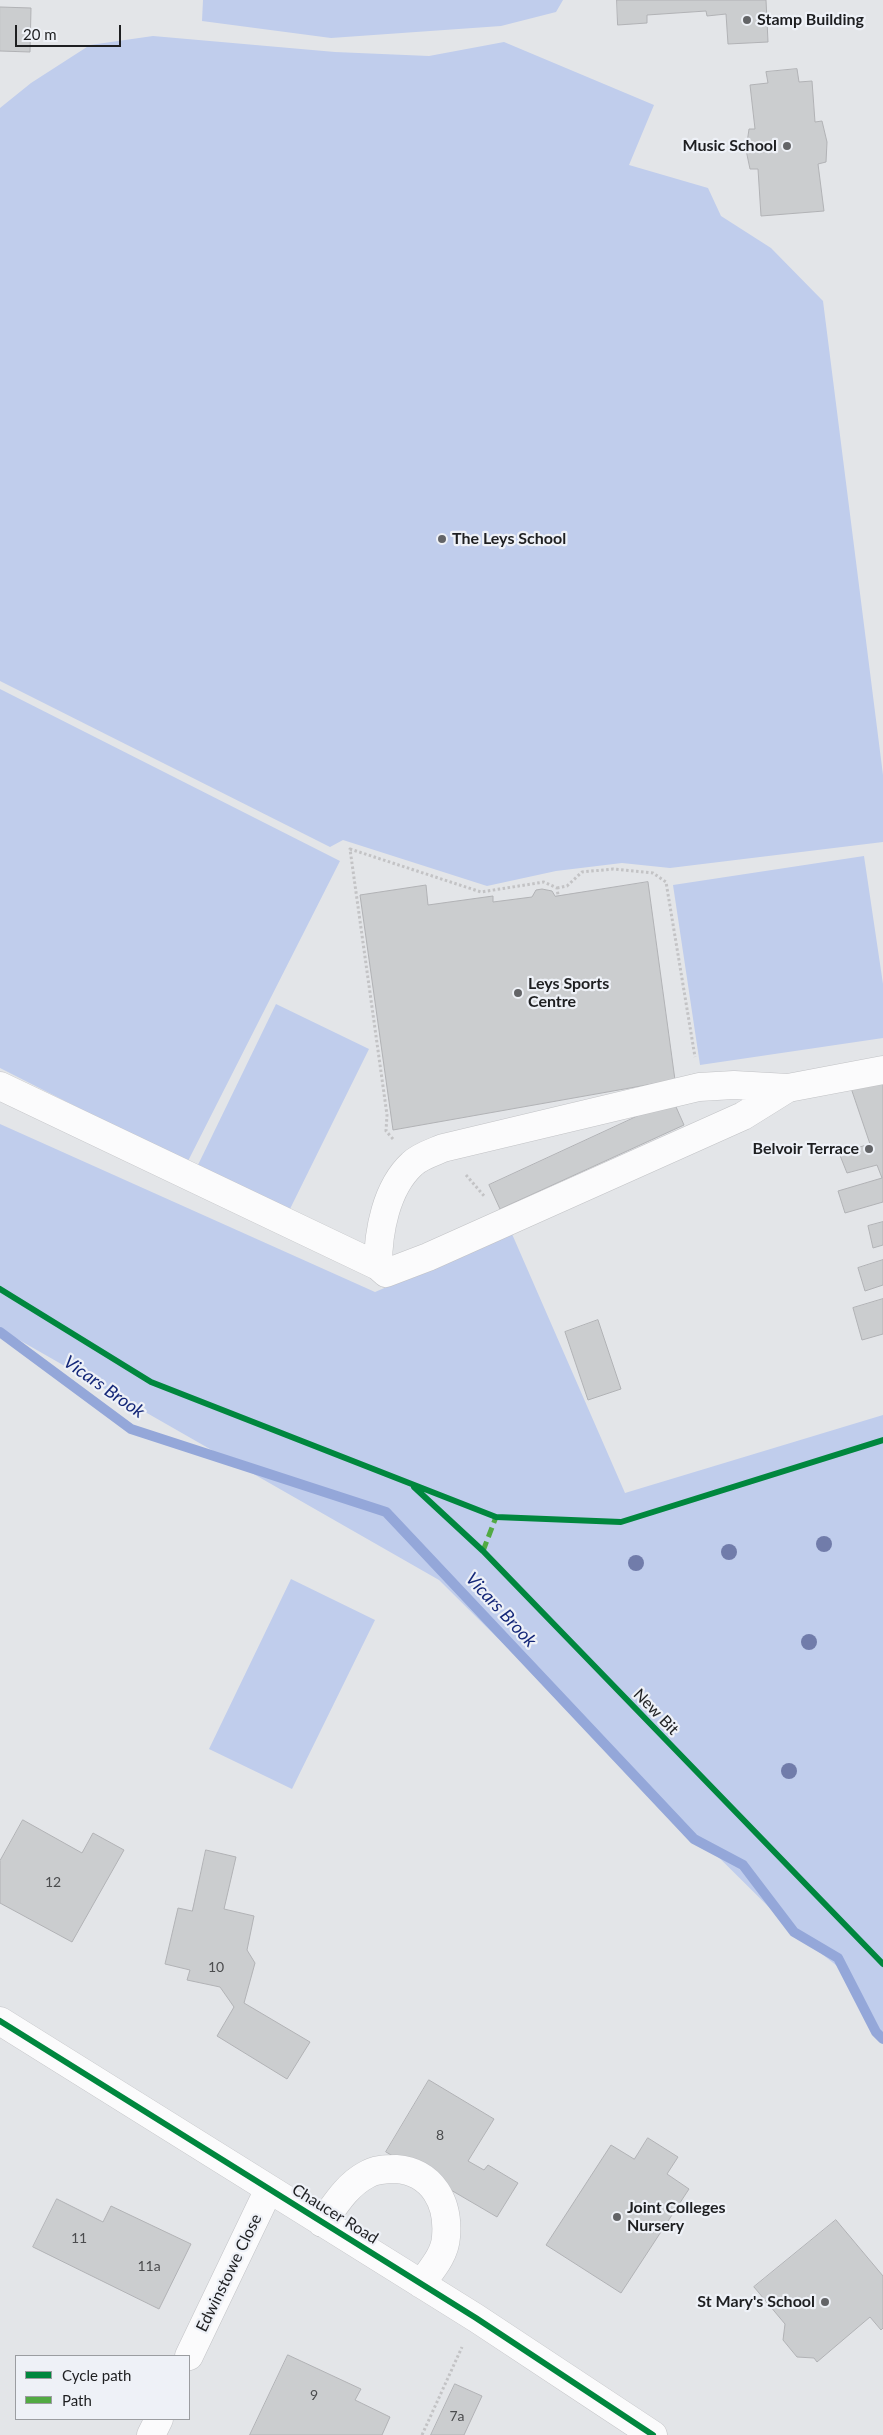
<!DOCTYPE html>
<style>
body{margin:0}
#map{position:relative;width:883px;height:2435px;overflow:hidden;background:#e3e5e8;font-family:Lato,sans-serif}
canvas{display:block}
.legend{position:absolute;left:15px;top:2355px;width:175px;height:65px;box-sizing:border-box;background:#eef1f7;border:1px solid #9b9da1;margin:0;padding:6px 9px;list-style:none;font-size:15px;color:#1e1f21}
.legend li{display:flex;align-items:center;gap:10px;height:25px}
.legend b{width:25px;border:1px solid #9b9da1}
.scale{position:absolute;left:15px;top:25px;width:106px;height:22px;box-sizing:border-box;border:2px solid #1e1f21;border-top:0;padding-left:6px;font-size:15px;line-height:18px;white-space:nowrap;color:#1e1f21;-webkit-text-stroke:4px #eef1f7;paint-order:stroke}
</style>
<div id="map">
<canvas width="883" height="2435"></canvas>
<ul class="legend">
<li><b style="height:6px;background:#00873e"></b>Cycle path</li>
<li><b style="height:6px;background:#52aa43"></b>Path</li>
</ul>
<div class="scale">20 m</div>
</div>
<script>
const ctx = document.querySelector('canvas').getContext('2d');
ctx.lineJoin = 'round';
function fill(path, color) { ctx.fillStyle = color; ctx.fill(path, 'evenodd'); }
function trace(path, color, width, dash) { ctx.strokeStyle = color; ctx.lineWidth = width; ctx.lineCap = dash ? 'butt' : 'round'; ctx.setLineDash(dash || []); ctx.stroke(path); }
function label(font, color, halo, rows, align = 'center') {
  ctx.font = font + ' Lato,sans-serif'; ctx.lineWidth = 4.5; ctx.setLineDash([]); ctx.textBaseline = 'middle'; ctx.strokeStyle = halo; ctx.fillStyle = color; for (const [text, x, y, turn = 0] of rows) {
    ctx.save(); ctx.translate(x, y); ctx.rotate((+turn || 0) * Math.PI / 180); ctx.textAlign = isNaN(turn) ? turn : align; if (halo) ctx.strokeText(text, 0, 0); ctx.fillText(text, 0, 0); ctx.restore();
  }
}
const green = new Path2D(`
 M203 0H563L556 12 501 26 331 38 202 21Z
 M153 36 335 52 429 56 504 42 654 105 629 165 708 188 721 216 771 248 823 301 883 775V842L670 868 622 863 556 871 487 886 343 840 330 847 0 681V108L31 83 90 45Z
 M0 689 340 861 187 1163 0 1068Z
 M864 856 883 984V1038L700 1065 673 885Z
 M276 1004 369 1049 288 1213 196 1169Z
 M0 1124 375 1292 512 1234 625 1493 883 1415V2039L876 2032 851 1977 794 1932 439 1580 0 1329Z
 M291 1579 375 1620 292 1789 209 1749Z`);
const stream = new Path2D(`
 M0 1332 131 1429 386 1512 694 1839 743 1865 794 1932 838 1958 876 2032 883 2039`);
const building = new Path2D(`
 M617 0H766L768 42 728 44 726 14 707 16 706 11 647 15V23L618 25Z
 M0 7 31 8 30 52 0 51Z
 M797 69 799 82 812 81 815 122 822 121 827 142 826 162 818 164 824 211 761 216 758 169H750L746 150 749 129H755L750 85 768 83 766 72Z
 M648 882 675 1080 393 1130 360 895 426 885 428 905 493 896V902L532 897 536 890 542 889 552 891 555 896Z
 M883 1078V1202L845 1213 838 1191 882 1178 877 1165 847 1173 839 1153 870 1144 851 1088Z
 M673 1100 684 1125 500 1209 489 1185Z
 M883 1222V1245L873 1248 868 1226Z
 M883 1260V1285L865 1291 858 1268Z
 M883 1299V1334L862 1340 853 1308Z
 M598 1320 621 1389 588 1400 565 1332Z
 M23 1820 82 1853 93 1833 124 1850 72 1942 0 1903V1861Z
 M206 1850 236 1857 224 1909 254 1916 247 1950 255 1963 244 2003 310 2042 287 2079 217 2036 234 2007 220 1987 187 1980 190 1970 165 1964 178 1908 192 1911Z
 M429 2080 494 2119 468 2161 484 2170 488 2165 518 2183 497 2217 386 2152Z
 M648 2138 678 2157 667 2174 689 2189 621 2293 546 2245 611 2145 634 2159Z
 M57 2199 103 2222 111 2206 191 2244 159 2309 33 2247Z
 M836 2220 883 2276V2328L881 2330 870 2317 817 2362 814 2358 797 2357 783 2340 785 2324 754 2287Z
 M288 2355 361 2389 355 2400 390 2417 382 2435H250Z
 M455 2384 482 2396 464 2435H431Z`);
const path = new Path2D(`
 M557 888 567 886 582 872 613 869 653 873 666 882 695 1057
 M393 1139 386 1131 387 1115 350 849 481 892 544 882 557 888 558 895
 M466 1175 485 1197
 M422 2435 462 2347`);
const minor = new Path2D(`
 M0 1086 378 1266
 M788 1088 743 1116 428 1257 386 1273 378 1266C378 1232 386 1188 412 1164 420 1156 434 1152 443 1148L699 1087 734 1085 788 1088 883 1070
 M0 2021 476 2318 653 2435
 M322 2223C335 2205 347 2185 366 2175 375 2169 386 2169 396 2169 433 2172 449 2203 446 2237 445 2255 431 2270 421 2284
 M189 2356 269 2189
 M151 2435 159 2419`);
const quiet = new Path2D(`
 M483 1551 496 1517`);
const cycleway = new Path2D(`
 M0 1289 151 1382 496 1517 621 1522 883 1440
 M414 1487 483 1551 883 1964
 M0 2021 476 2318 653 2435`);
const trees = [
 [824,1544],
 [729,1552],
 [636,1563],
 [809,1642],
 [789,1771]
];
const markers = [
 [747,20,5,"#636467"],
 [787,146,5,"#636467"],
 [442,539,5,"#636467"],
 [518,993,5,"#636467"],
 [869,1149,5,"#636467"],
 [617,2217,5,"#636467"],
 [825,2302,5,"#636467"]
];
const numberNames = [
 ["12",53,1882],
 ["10",216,1967],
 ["8",440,2135],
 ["11",79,2238],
 ["11a",149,2266],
 ["9",314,2395],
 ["7a",457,2416]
];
const poiNames = [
 ["Stamp Building",757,20],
 ["Music School",777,146,"right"],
 ["The Leys School",452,539],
 ["Leys Sports",528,984],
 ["Centre",528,1002],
 ["Belvoir Terrace",859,1149,"right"],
 ["Joint Colleges",627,2208],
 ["Nursery",627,2226],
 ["St Mary's School",815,2302,"right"]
];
const streetNames = [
 ["New Bit",656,1712,46],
 ["Chaucer Road",335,2214,32],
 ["Edwinstowe Close",229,2273,-64]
];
const waterNames = [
 ["Vicars Brook",104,1387,35],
 ["Vicars Brook",501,1610,47]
];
fill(green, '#c0cdec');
trace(stream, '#94a7d9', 10);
fill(building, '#cbcdcf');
trace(building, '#b1b2b5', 1);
trace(minor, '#c1c2c5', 29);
trace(path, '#c3c3c5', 3, [2.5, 2.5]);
trace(minor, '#fbfbfc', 28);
trace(quiet, '#52aa43', 5, [10, 5]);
trace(cycleway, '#00873e', 6);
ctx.fillStyle = '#717caa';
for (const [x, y] of trees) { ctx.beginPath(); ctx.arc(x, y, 8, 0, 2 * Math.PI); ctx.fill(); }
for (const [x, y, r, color] of markers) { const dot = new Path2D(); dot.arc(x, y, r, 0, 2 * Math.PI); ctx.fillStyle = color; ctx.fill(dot); trace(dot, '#eef1f7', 2); }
label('14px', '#4b4c4e', null, numberNames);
label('bold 16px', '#1e1f21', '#eef1f7', poiNames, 'left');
label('16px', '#1e1f21', '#eef1f7', streetNames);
label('italic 18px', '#142778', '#eef1f7', waterNames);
</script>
